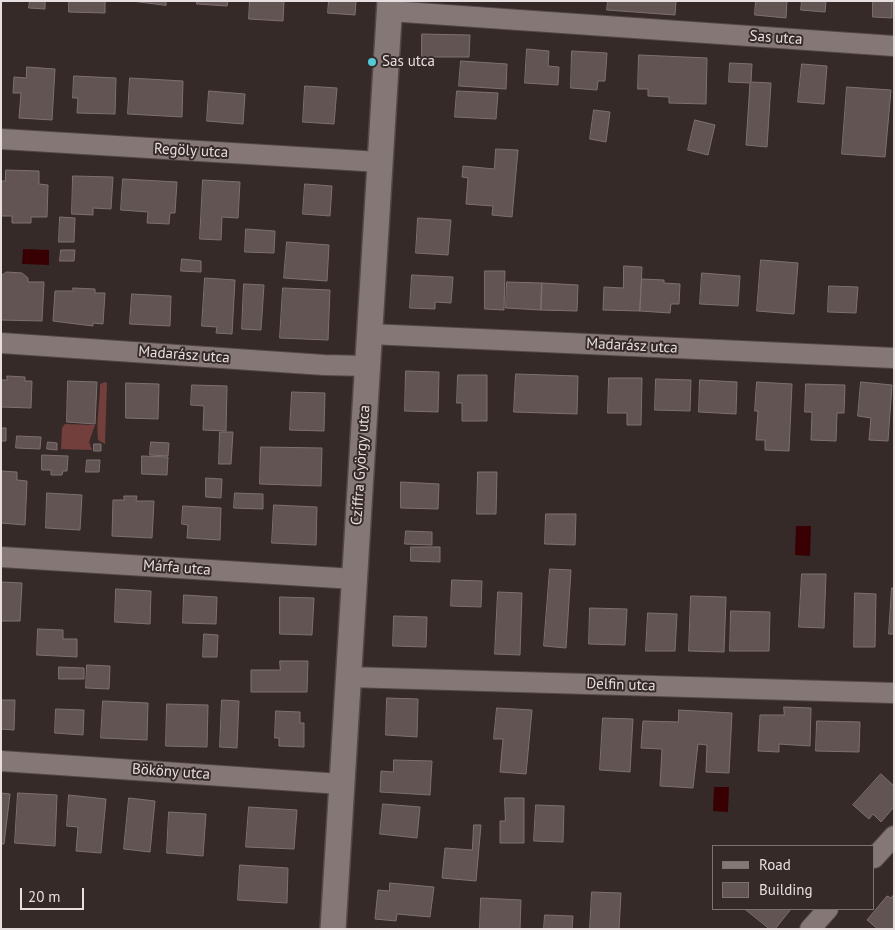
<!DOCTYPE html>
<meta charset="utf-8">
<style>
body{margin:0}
#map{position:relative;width:895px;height:930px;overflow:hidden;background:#362a29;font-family:"PT Sans",sans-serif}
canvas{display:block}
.frame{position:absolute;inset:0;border:2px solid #e7dfdf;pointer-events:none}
.legend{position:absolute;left:712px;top:845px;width:162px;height:65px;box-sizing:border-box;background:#362a29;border:1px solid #7d7272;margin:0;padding:6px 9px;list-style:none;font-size:15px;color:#e7dfdf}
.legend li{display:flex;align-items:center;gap:10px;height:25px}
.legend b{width:25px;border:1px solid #7d7272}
.scale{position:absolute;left:20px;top:888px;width:64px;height:22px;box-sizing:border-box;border:2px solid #e7dfdf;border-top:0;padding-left:6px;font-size:15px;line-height:18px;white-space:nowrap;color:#e7dfdf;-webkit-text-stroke:4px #362a29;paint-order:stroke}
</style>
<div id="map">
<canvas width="895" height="930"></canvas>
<div class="frame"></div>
<ul class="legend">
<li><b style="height:6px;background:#857776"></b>Road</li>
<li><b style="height:14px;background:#615453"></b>Building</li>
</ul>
<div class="scale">20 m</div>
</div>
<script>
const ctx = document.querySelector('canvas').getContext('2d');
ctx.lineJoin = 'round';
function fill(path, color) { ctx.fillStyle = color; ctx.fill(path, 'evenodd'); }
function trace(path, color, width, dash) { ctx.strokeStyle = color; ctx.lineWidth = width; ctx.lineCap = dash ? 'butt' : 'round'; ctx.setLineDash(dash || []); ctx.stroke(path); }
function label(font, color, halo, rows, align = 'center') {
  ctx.font = font + ' "PT Sans",sans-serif'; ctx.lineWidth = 4; ctx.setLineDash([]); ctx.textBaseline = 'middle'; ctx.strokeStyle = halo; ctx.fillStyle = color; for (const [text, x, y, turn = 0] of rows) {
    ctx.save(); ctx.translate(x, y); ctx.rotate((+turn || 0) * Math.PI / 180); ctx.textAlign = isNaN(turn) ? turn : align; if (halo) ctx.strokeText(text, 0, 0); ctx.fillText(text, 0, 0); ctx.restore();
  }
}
const green = new Path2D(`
 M105 382 107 383 105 444 98 440C96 422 100 403 100 384Z
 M65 424 95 425 89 442 92 450 61 449 62 428Z`);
const water = new Path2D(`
 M23 249 49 250V265L22 264Z
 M796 526H811L810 556 795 555Z
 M714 787H729L728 812 713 811Z`);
const building = new Path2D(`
 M30 1H45V9L29 8Z
 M69 1H105V13L69 12Z
 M132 1H166V5Z
 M197 1H228L227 6 197 4Z
 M250 1H284L283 21 249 19Z
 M329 1H356L355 15 328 13Z
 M608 1H676L675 15 607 10Z
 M756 1H787L786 18 755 15Z
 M802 1H826L825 12 801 10Z
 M873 1H892V18L873 17Z
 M422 34 470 35 469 57H422Z
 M527 49 549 51 548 66 559 67 558 85 525 83Z
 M572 51 607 53 605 81H598L597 90 571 88Z
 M639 55 707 58 706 104 669 103V97L648 96V89H638Z
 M461 61 507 64 506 89 459 86Z
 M730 63 752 64 751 82 771 83 767 147 746 145 750 83 729 82Z
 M802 64 827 66 824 104 798 102Z
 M27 67 55 69 52 120 19 118 21 93H13L14 77 26 78Z
 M74 76 116 78 115 114 77 113 78 98H73Z
 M130 78 183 81 182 117 128 114Z
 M305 86 337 88 334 124 303 122Z
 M847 87 891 90 885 157 842 154Z
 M209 91 245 94 243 124 207 121Z
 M457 91 498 93 496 119 455 117Z
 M594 110 610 112 606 142 590 139Z
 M695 120 715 125 708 155 688 150Z
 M496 149 518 150 512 217 492 215 493 206 466 204 468 178 462 177 463 166 494 169Z
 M6 170 39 171V184L48 185 47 217H31V223H12V216H1V181H5Z
 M73 176 113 177 111 209 93 208V215L72 214Z
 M123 179 177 182 175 213H170L169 224 147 223 148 212 121 210Z
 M203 180 240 182 238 218 222 217 221 240 200 239Z
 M305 184 332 186 330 216 303 214Z
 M60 217 75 218 74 242H59Z
 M418 218 451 220 448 255 416 253Z
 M246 229 275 231 274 253 245 252Z
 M287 242 329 245 327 281 284 278Z
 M61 250H75L74 261H60Z
 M182 259 201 261V272L181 271Z
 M761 260 798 263 794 314 757 311Z
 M624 266 642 267 640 311 603 310 604 287 623 288Z
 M485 271H505L504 310 485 309Z
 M7 272 22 273 28 278V282H44L42 321 1 320V276Z
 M702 273 740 276 738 306 700 304Z
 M412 275 453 277 451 303 435 302V309L410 308Z
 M205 278 235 280 232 334 216 333 217 327 202 326Z
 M642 279 664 280V283L680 284 679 304H671L670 313 640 311Z
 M507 282 542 283 541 310 506 308Z
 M542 283 578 285 577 311 541 310Z
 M244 284 264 285 261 330 242 329Z
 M829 286 858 287 856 313 828 312Z
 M73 288 95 289V293H105L103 324 93 323V326L53 321 55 291H73Z
 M283 288 330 290 328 340 280 338Z
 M132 294 171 296 170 326 130 324Z
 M406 371 439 372 438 412 405 411Z
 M516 374 578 376 577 414 514 412Z
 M458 375H487V421H462V403H457Z
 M7 376 25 377V381H32L31 408 1 407V380H7Z
 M609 378H642L641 425H627V413H608Z
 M656 379 691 380 690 411 655 410Z
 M700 380 737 382 736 414 699 412Z
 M68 381 97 382 95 424 67 422Z
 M757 382 792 384 789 451 765 450V440H756L758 411H755Z
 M861 382 892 385 888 441 869 440 871 418 858 416Z
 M126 383 159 384 158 419 126 418Z
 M806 384 845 385 844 413H837L836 441 811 440 812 412H805Z
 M192 385 227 386 226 431 203 430 204 406 191 405Z
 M292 392 325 393 324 431 290 430Z
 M1 428H6V441H1Z
 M220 432H233L231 464H219Z
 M17 436 41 437 40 449 16 448Z
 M48 442 57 443V450L47 449Z
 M151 442 169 443 168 456 150 455Z
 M94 444H101V451H94Z
 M261 447 322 448 321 486 260 484Z
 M42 455 68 456 67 471H63L62 475H51V470H42Z
 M142 456 168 457 167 475 142 474Z
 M87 460H100L99 472H86Z
 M1 471 17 472V480L27 481 25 525 1 523Z
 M478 472H497L496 514H477Z
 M206 478 222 479 221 498 206 497Z
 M401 482 439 484 438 509 401 508Z
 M47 493 82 495 80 530 46 528Z
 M235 493 263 494V509L234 508Z
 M124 496H137L136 501H154L152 538 112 536 113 500H124Z
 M274 505 317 507 316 545 272 543Z
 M183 506 221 508 220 540 187 538 188 525 182 524Z
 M546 514H576L575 545 545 544Z
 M406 531 432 532V545L405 544Z
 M411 547H440V562L411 561Z
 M550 569 571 570 566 648 544 646Z
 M802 574H826L824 628 799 627Z
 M452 580 482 581 481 607 451 606Z
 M1 582 22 583 20 621H1Z
 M892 588H894V634H889Z
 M116 589 151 591 150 624 115 622Z
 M498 592 522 593 520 655 495 654Z
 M855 593 876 594 875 647H854Z
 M184 595 217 597 216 624 183 623Z
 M691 596 726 597 724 652 689 651Z
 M280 597 314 598 312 635 280 634Z
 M590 608 627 609 625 645 589 644Z
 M731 611 770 612 769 651H730Z
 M648 613 677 614 675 651H646Z
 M394 616 427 617 426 647 393 646Z
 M38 629 63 630V639H77V657L37 655Z
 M204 634 218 635 217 657H203Z
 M280 661H308L307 692H251V670H280Z
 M87 665 110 666 109 689 86 688Z
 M59 667 84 668V679H59Z
 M387 698 418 699 417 737 386 735Z
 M1 700H15L14 730 1 729Z
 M222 700 239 701 237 748 220 747Z
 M103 701 148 703 147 740 101 738Z
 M167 704 208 705 207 747 166 746Z
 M784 707 811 708 810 746 779 744V752L758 751 760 715H784Z
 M497 708 532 710 526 774 500 772 503 739H494Z
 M56 709 84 710 83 735 55 733Z
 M679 710 732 713 729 773 706 772 707 745 698 744 693 788 660 786 662 749 641 748 643 721 678 722Z
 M276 711 300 712V723H304V747L279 746V738H275Z
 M603 718 633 719 630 772 600 770Z
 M817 721 860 722 859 752 816 751Z
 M394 760 432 761 430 795 380 792 381 771 393 772Z
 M881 774 894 786V807L881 822 873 814 869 819 853 805Z
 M1 793 10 794 4 844H1Z
 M18 793 57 795 55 846 15 843Z
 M69 795 106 799 101 853 76 851 78 827 67 826Z
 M129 798 155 801 150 852 124 849Z
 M505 798H524V843H500V821H505Z
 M383 804 420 807 417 838 380 834Z
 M536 805 564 806 563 842 534 841Z
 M249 807 297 810 294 849 246 847Z
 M169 812 206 814 203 856 167 853Z
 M474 825H481L476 881 442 878 445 848 472 850Z
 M240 865 288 868 287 903 238 900Z
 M390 883 434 887 430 917 397 914 396 921 375 919 378 890 389 891Z
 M592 892 621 893 619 929H590Z
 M894 894V929H878L867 920 887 896 891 898Z
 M481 898 521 900 520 929H480Z
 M745 909H791L775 929H770Z
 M545 915 573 916 572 929H544Z`);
const minor = new Path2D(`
 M389 11 894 46
 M1 139 380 162
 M370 334 894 358
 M1 343 324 365 368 366
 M1 557 354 579
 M348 677 894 693
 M1 761 341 784
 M874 858 894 836
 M810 929 828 909`);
const tertiary = new Path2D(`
 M333 929 390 1`);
const markers = [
 [372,62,5,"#52cbd7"]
];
const streetNames = [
 ["Sas utca",776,38,4],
 ["Regöly utca",191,151,3],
 ["Madarász utca",632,346,3],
 ["Madarász utca",184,355,4],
 ["Cziffra György utca",361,465,-86],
 ["Márfa utca",177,568,4],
 ["Delfin utca",621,685,2],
 ["Bököny utca",171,772,4]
];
const poiNames = [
 ["Sas utca",382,62]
];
fill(green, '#723f3c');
fill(water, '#390004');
fill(building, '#615453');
trace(building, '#7e706f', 1);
trace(minor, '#524847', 22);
trace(tertiary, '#524847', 28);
trace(minor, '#857776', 20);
trace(tertiary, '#857776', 25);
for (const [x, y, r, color] of markers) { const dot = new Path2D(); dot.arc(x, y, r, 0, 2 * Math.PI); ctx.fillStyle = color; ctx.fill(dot); trace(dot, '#362a29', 2); }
label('15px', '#e7dfdf', '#362a29', streetNames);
label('15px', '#e7dfdf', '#362a29', poiNames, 'left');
</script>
